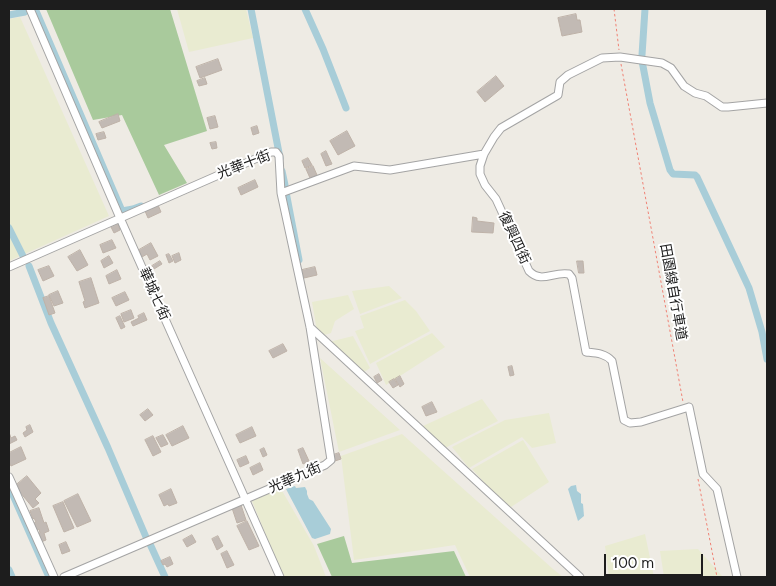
<!DOCTYPE html>
<meta charset="utf-8">
<style>
body{margin:0}
#map{position:relative;width:776px;height:586px;overflow:hidden;background:#eeebe4;font-family:Figtree,sans-serif}
canvas{display:block}
.frame{position:absolute;inset:0;border:10px solid #1d1d1d;pointer-events:none}
.scale{position:absolute;left:604px;top:554px;width:99px;height:22px;box-sizing:border-box;border:2px solid #1d1d1d;border-top:0;padding-left:6px;font-size:15px;line-height:18px;white-space:nowrap;color:#1d1d1d;-webkit-text-stroke:4px #fff;paint-order:stroke}
</style>
<div id="map">
<canvas width="776" height="586"></canvas>
<div class="frame"></div>
<div class="scale">100 m</div>
</div>
<script>
const ctx = document.querySelector('canvas').getContext('2d');
ctx.lineJoin = 'round';
function fill(path, color) { ctx.fillStyle = color; ctx.fill(path, 'evenodd'); }
function trace(path, color, width, dash) { ctx.strokeStyle = color; ctx.lineWidth = width; ctx.lineCap = dash ? 'butt' : 'round'; ctx.setLineDash(dash || []); ctx.stroke(path); }
function label(font, color, halo, rows, align = 'center') {
  ctx.font = font + ' Figtree,"Noto Sans TC",sans-serif'; ctx.lineWidth = 4; ctx.setLineDash([]); ctx.textBaseline = 'middle'; ctx.strokeStyle = halo; ctx.fillStyle = color; for (const [text, x, y, turn = 0] of rows) {
    ctx.save(); ctx.translate(x, y); ctx.rotate((+turn || 0) * Math.PI / 180); ctx.textAlign = isNaN(turn) ? turn : align; if (halo) ctx.strokeText(text, 0, 0); ctx.fillText(text, 0, 0); ctx.restore();
  }
}
const farmland = new Path2D(`
 M177 9H246L253 38 189 52Z
 M20 17 109 216 9 261V19Z
 M389 286 402 298 360 314 352 291Z
 M348 295 354 309 335 321 331 333 318 337 312 302Z
 M405 300 416 311 430 331 370 364 355 331 364 328 360 316Z
 M432 333 445 347 386 385 376 363Z
 M353 336 370 368 360 375 329 342Z
 M320 358 400 430 339 452Z
 M482 399 498 421 445 448 423 426Z
 M549 413 556 443 532 448 522 437 469 468 452 447 505 420Z
 M402 434 553 569 563 577H470L455 545 354 560 341 456Z
 M523 440 549 482 508 509 472 469Z
 M281 489 314 546 326 577H283L252 501 276 490Z
 M645 534 654 577H609L605 546Z
 M698 549 722 576V577H664L660 551Z`);
const forest = new Path2D(`
 M46 9H170L207 131 164 145 187 183 159 195 122 115 93 120Z
 M344 536 352 563 454 551 466 577H332L317 544Z`);
const water = new Path2D(`
 M576 485 577 491 581 494V503L583 504 584 516 578 521 568 489 571 486Z
 M295 486 296 488 305 487 307 491V494L309 499 313 501 331 529 330 534 315 539 312 538 286 489Z`);
const canal = new Path2D(`
 M251 9 280 158
 M305 9 323 49 346 108
 M36 11 122 211 133 209 141 206
 M9 15 25 12
 M642 55 645 9
 M642 61 650 103 670 170 673 174 695 175 697 177 749 288 762 332 767 359
 M282 171 285 185
 M286 192 299 260
 M9 228 24 258
 M29 266 51 323 108 448 146 537
 M9 486 49 577
 M150 544 165 577
 M9 570 12 577`);
const building = new Path2D(`
 M576 14 577 20H580L582 32 562 36 558 18Z
 M218 59 222 70 200 78 196 67Z
 M496 76 504 86 485 102 477 92Z
 M205 78 207 84 199 86 197 81Z
 M118 114 120 121 102 128 99 122Z
 M215 116 218 127 210 129 207 118Z
 M257 126 259 133 253 135 251 128Z
 M347 131 355 146 338 155 330 141Z
 M104 132 106 138 98 140 96 134Z
 M216 142 217 148 212 149 210 143Z
 M326 151 332 164 326 166 321 154Z
 M308 158 312 165 305 168 302 161Z
 M313 166 317 175 310 178 306 169Z
 M255 180 258 187 241 195 238 188Z
 M158 205 161 212 148 218 145 211Z
 M473 217 477 218V221L494 223 493 233 472 232Z
 M118 224 120 230 114 233 111 227Z
 M112 240 116 248 103 253 100 245Z
 M151 243 158 256 150 260 147 254 142 257 139 250Z
 M80 250 88 265 77 271 68 257Z
 M179 253 181 260 175 263 172 256Z
 M169 254 173 261 169 263 166 255Z
 M109 256 113 263 104 268 101 261Z
 M160 261 162 264 154 269 152 266Z
 M577 261H583L584 273H579Z
 M49 266 54 276 43 281 38 270Z
 M315 267 317 275 304 278 302 270Z
 M117 270 121 279 109 284 106 276Z
 M91 278 99 303 85 308 83 302 85 301 79 282Z
 M58 291 63 303 54 306 49 295Z
 M125 292 129 300 116 306 112 298Z
 M49 296 55 313 49 315 43 298Z
 M131 310 134 318 124 322 121 314Z
 M144 313 147 320 133 326 131 322 139 318 138 316Z
 M120 316 125 327 121 329 116 318Z
 M283 344 287 351 273 358 269 351Z
 M512 366 514 375 510 376 508 367Z
 M379 374 382 380 377 383 374 377Z
 M400 376 404 384 400 387 395 379Z
 M394 379 398 385 393 388 389 382Z
 M432 402 437 412 426 416 422 407Z
 M148 409 153 415 145 421 140 415Z
 M30 425 33 432 25 437 23 433 27 430 26 427Z
 M183 426 189 438 172 446 166 435Z
 M252 427 256 436 240 443 236 435Z
 M10 435 11 438 15 436 17 440 9 444V436Z
 M163 435 168 444 161 447 156 438Z
 M153 436 161 452 153 456 145 440Z
 M21 447 26 459 11 466 9 462V453Z
 M264 448 267 455 263 457 260 450Z
 M303 448 309 461 303 464 298 450Z
 M339 453 341 459 335 461 333 455Z
 M246 456 249 463 240 467 237 460Z
 M260 463 263 470 253 475 250 468Z
 M27 476 41 493 35 499 39 503 33 508 15 486Z
 M171 489 177 503 169 506 168 504 164 506 159 495Z
 M78 494 91 521 77 527 64 501Z
 M63 502 74 528 64 532 53 506Z
 M241 505 246 520 237 523 232 508Z
 M39 508 44 523 46 522 49 531 44 533 46 540 41 542 38 534 40 533 39 529 37 530 34 523 36 522 34 518 33 519 30 511Z
 M247 521 259 546 249 550 237 526Z
 M192 535 196 542 187 547 183 540Z
 M218 536 223 546 217 550 212 539Z
 M66 542 70 551 62 554 59 545Z
 M227 551 234 565 227 568 221 554Z
 M170 557 173 564 167 567 165 564 163 565 161 561Z`);
const path = new Path2D(`
 M614 9 619 50
 M621 64 683 402
 M698 479 717 577`);
const minor = new Path2D(`
 M30 9 120 218 280 577
 M9 267 271 152H276L279 156 281 193 354 166 390 170 484 154
 M310 327 580 577
 M9 477 54 577
 M64 577 325 465 331 460 310 327 281 193
 M737 577 717 489 703 474 689 407 641 422 630 423 624 420 612 361C605 353 595 353 586 352L572 278 569 274C553 271 542 284 529 271L496 199 485 185 480 174V166L484 154 494 137 501 128 558 95 560 82 568 75 602 58 620 57 662 63 671 68 684 86 695 93 706 96 722 107H728L767 103`);
const streetNames = [
 ["光華十街",244,165,-21],
 ["復興四街",514,238,65],
 ["田園線自行車道",673,292,80],
 ["華城七街",154,294,66],
 ["光華九街",295,478,-24]
];
fill(farmland, '#e9ebd1');
fill(forest, '#a9ca9c');
fill(water, '#a8cdd8');
trace(canal, '#a8cdd8', 7);
fill(building, '#c2bab4');
trace(building, '#beb2a8', 1);
trace(minor, '#a4a4a4', 9);
trace(path, '#ef8174', 1, [2.5, 2.5]);
trace(minor, '#fff', 7);
label('14px', '#1d1d1d', '#fff', streetNames);
</script>
